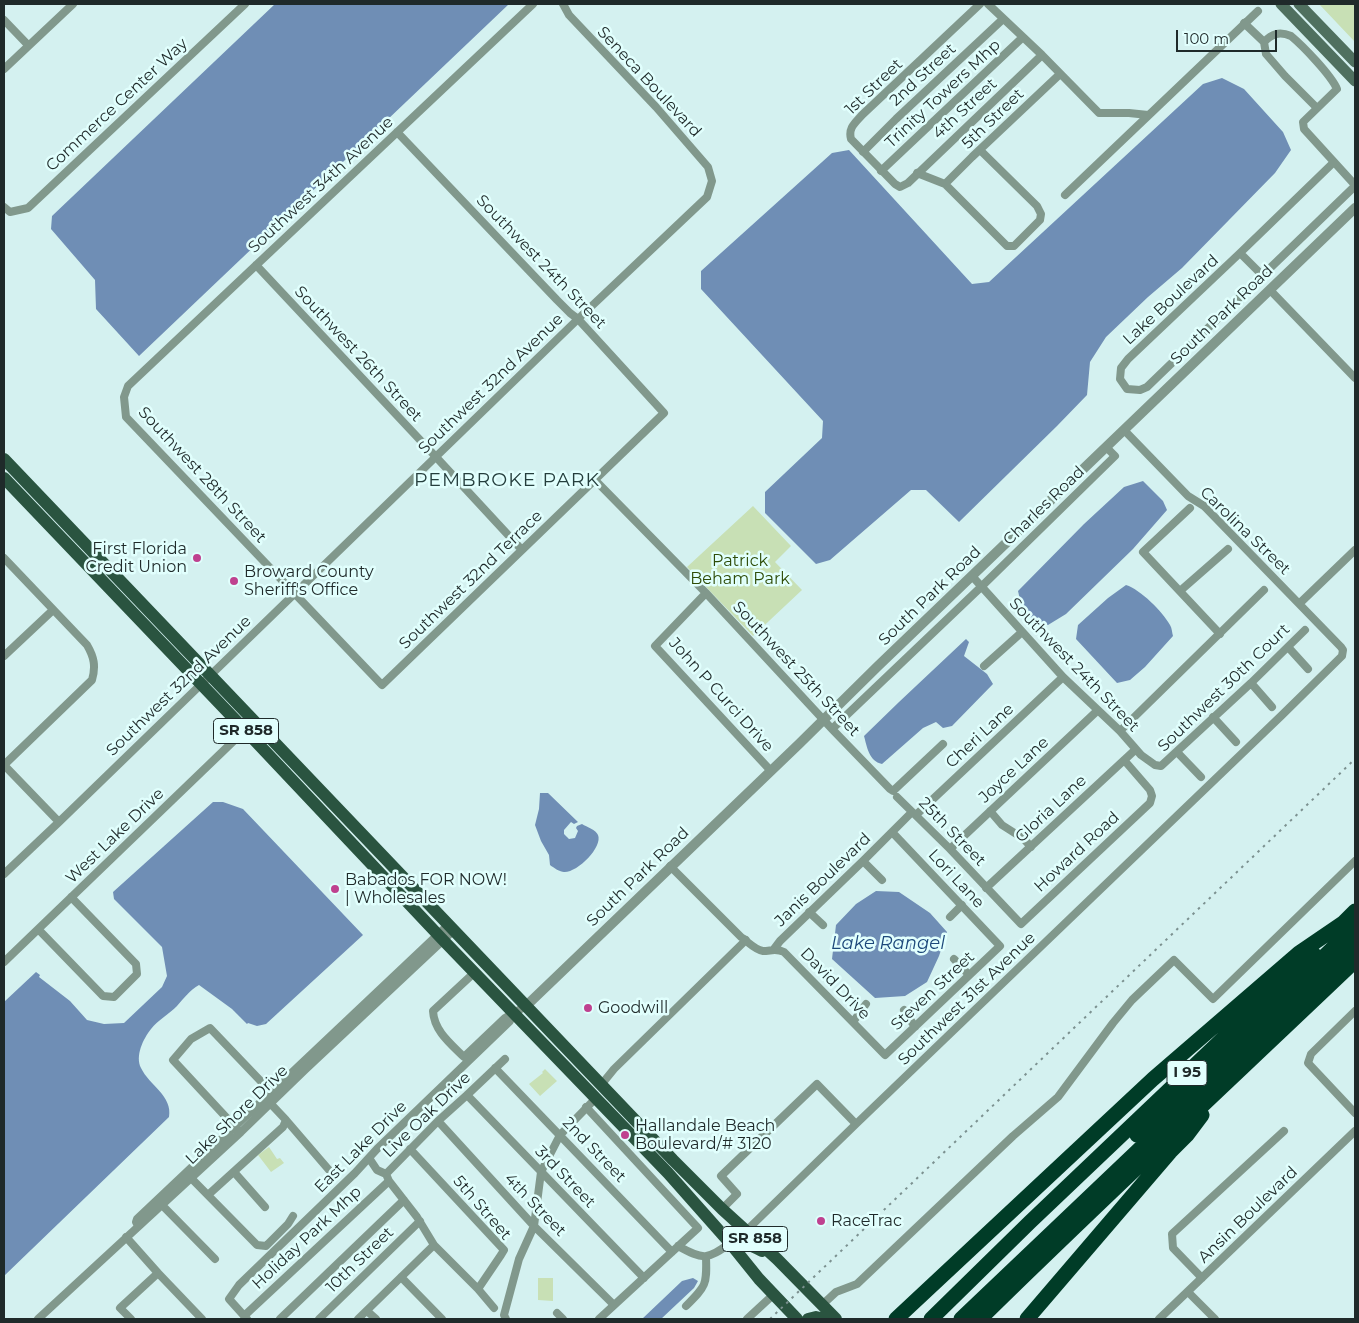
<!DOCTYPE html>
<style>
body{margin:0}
#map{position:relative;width:1359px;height:1323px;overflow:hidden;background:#d4f1f0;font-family:Montserrat,sans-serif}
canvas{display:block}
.frame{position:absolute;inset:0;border:5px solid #1f2a2a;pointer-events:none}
.scale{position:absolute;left:1176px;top:30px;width:101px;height:22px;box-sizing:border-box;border:2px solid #1f2a2a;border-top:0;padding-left:6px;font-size:15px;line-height:18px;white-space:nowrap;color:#1f2a2a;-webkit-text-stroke:4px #e1fffd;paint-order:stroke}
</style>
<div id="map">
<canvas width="1359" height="1323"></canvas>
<div class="frame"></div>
<div class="scale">100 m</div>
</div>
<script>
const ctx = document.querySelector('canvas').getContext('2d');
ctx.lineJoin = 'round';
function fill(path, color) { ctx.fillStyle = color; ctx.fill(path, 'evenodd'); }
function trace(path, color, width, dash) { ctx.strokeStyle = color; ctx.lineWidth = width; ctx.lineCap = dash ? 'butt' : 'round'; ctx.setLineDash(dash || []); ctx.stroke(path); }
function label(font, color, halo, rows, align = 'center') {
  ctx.font = font + ' Montserrat,sans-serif'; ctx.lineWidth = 5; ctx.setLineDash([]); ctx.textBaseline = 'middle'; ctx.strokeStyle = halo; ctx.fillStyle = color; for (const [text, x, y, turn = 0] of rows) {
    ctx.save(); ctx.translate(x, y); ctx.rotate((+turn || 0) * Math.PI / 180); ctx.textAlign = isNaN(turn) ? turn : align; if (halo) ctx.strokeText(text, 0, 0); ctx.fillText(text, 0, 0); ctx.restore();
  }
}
const green = new Path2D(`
 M1319 4H1355V42Z
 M753 506 791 546 775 562 802 590 753 636 687 567Z
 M545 1069 557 1081 540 1096 529 1084 543 1073 542 1072Z
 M269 1147 277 1159 280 1158 284 1163 271 1172 258 1155Z
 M538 1278H553V1301L538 1300Z`);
const water = new Path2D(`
 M275 4H509L139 356 96 309 95 280 51 229 52 216Z
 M1222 78 1244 89 1283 132 1291 150 1275 173 1182 268 1148 297 1106 337 1090 362 1087 395 1057 426 959 522 926 490H911L830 560 816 564 765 513V492L822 438 823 421 701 289V271L832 153 849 150 972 284 989 282 1203 84Z
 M1143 481 1163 501 1167 510 1133 549 1066 614 1048 625 1037 624 1022 608 1018 591 1084 524 1124 487Z
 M1126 585C1141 590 1162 611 1170 625 1172 628 1172 633 1173 636L1145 667 1130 680 1117 683 1076 639 1078 625 1108 598Z
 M966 639 969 642 964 656 987 674 993 684 952 726 943 728 936 722 923 728 882 764C869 761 867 747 864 736L899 702Z
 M540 793H548L578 822 574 824 571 822 564 830V834L569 839 575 838 578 831 576 828 577 826 582 824C587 827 596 830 598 835 603 847 577 873 564 872 560 872 554 868 550 865L549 855 541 841 535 825 539 809Z
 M213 802H223L243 809 363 935 266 1024 257 1026 248 1023 247 1024 232 1009 199 985C190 990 184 998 177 1006 169 1014 158 1020 151 1029 143 1039 135 1056 141 1068 149 1085 173 1096 169 1117L4 1276V1002L36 972 40 975 39 977 70 1001 87 1020 104 1024 124 1023 162 987 167 976 162 947 114 899 113 892Z
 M876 891 899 892 930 913 947 932 939 956 927 982 905 996 875 998 832 959 836 925 856 904Z
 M693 1278 698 1281 694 1288 661 1319H642L682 1281Z`);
const minor = new Path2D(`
 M980 4 862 115C855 123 848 128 851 139L895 184 900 187 908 183 1042 55
 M988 4 1042 55 1099 113H1129L1148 115
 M4 20 28 45
 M1244 23 1264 42
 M1264 42C1272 34 1279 31 1291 36 1303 46 1331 75 1337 89L1303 122 1304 129 1355 185
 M1264 42 1266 54 1285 76 1317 108
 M4 69 73 4
 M397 132 557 300 570 313 578 319 664 413 382 685 126 417 124 397 128 386 533 4
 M863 152 896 119 1003 19
 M1334 162 1240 253 1128 359 1121 368 1120 379 1127 389 1140 390 1147 387 1355 186
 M881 171 1023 37
 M917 173 945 184 1007 246H1014L1040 220 1041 214 1037 206 980 150
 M945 184 972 157 1060 74
 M1065 195 1258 11
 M4 207 10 212 28 208 245 4
 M1240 253 1263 276
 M256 265 436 457 522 550
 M1270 290 1355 378
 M595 480 706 593 832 729 890 789 893 791 943 744
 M1190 508 1143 552 1220 634
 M4 558 87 645C94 657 96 666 92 680L4 765
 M972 576 1063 677 1120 731 1141 755 1155 765 1161 766 1251 683 1305 630
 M1180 591 1228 549
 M706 593 655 646 771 771
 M1300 603 1355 550
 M1288 647 1308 669
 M4 656 53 610
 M984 666 1022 632
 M1251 683 1272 707
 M1213 717 1236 742
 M832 729 981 587 1115 456 1106 447
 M1120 731 1264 590
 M1177 752 1201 777
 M4 765 59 822
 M897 797 950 849 1021 924 1150 803 1152 796 1150 790 1124 760
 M990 811 1002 825 1024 839 1031 847
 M916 815 1063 677
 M950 849 1097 711
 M863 861 882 880
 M670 866 741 937C747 941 755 950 763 951 771 951 776 948 784 952L885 1055 1000 946 892 832
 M4 874 59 822 578 319 707 197 712 181 708 167 656 107 569 15 563 4
 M986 888 1135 750
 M809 912 823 925
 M950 917 962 905
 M38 929 103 996 114 997 137 974 136 964 71 897
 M774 949 780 941 863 861 910 814
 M954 959 969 975
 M4 962 245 730
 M475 972 433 1011C434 1031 451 1044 464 1057L505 1018 526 1006
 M904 1010 915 1027
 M1355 1011 1311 1054 1308 1063 1355 1113
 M853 1022 866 1004
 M495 1068 672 1252
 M601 1085 614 1069 746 940
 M467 1095 644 1278
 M586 1107 698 1228 599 1319
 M286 1120 329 1170
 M438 1121 534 1226 614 1305
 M237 1129 173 1060 191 1039 210 1028 273 1094
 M410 1149 504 1250 501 1255 478 1289
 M369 1158 377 1170 386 1174
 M234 1172 265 1207
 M191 1178 257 1245 266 1246 288 1224 293 1216
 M208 1195 283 1127 286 1120 270 1103
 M159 1202 215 1259
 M722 1209 737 1194 721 1176 817 1084 856 1124
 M138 1226 136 1222 137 1219 448 925
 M746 1231 856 1124 1281 716 1342 656 1343 650 1341 647 1204 506 1188 496 1124 430
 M126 1237 158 1273 202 1319
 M678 1246C703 1260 708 1260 730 1243
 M401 1277 442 1319
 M1202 1278 1173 1248 1172 1234 1284 1131
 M1188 1292 1215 1319
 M822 1305 836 1292 857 1284 1013 1136 1058 1097 1113 1023 1132 1000 1174 960 1213 999 1355 861
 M686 1306C706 1286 707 1285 706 1257
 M494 1308 478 1289 434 1245 417 1217 389 1181 386 1174 438 1121 467 1095 505 1059
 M367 1311 376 1319
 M557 1313 563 1319
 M244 1316 389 1181
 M38 1319 241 1132 305 1070 454 930
 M131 1319 120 1308 158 1273
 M247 1319 229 1299 239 1285 355 1173 377 1149 510 1021V1016
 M280 1319 404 1200
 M319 1319 420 1221
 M358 1319 434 1245
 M506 1319 504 1315 519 1259 534 1226 541 1172 560 1135 596 1098
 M747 1319 773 1295
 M1159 1319 1355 1131`);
const tertiary = new Path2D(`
 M526 1006 799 744 878 666 1355 208`);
const secondary = new Path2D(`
 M1281 4 1355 81
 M1299 4 1355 62`);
const primary = new Path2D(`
 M4 459 673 1160 722 1209 777 1259 836 1319
 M4 478 245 730 443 940 668 1173 730 1243 759 1279 797 1319
 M730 1243C742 1241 751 1245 762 1251
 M808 1319 816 1317 825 1319`);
const motorway = new Path2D(`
 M1337 929 1355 911
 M1137 1135 1355 927
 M896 1319 1153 1079 1299 953 1343 923
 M931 1319 1030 1222 1313 953
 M961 1319 1355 944
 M980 1319C1103 1198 1230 1080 1355 961
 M1027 1319 1170 1152 1187 1135 1202 1115`);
const rail = new Path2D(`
 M770 1319 1355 759`);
const markers = [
 [197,558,5,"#bf418f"],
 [234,581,5,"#bf418f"],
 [335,889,5,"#bf418f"],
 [588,1008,5,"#bf418f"],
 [625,1135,5,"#bf418f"],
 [821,1221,5,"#bf418f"]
];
const shields = [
 [246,731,65],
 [1187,1073,40],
 [755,1239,65]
];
const shieldNames = [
 ["SR 858",246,731],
 ["I 95",1187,1073],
 ["SR 858",755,1239]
];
const streetNames = [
 ["2nd Street",923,75,-43],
 ["Seneca Boulevard",649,82,47],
 ["1st Street",874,87,-44],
 ["Trinity Towers Mhp",943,94,-43],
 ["Commerce Center Way",117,105,-43],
 ["4th Street",965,109,-43],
 ["5th Street",993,119,-44],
 ["Southwest 34th Avenue",321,185,-43],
 ["Southwest 24th Street",541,262,46],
 ["Lake Boulevard",1171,300,-43],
 ["South Park Road",1222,315,-44],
 ["Southwest 26th Street",358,354,47],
 ["Southwest 32nd Avenue",491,384,-44],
 ["Southwest 28th Street",202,475,47],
 ["Charles Road",1044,506,-44],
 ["Carolina Street",1245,531,44],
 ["Southwest 32nd Terrace",471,580,-44],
 ["South Park Road",930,596,-44],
 ["Southwest 24th Street",1074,665,46],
 ["Southwest 25th Street",796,669,47],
 ["Southwest 32nd Avenue",179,686,-44],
 ["Southwest 30th Court",1224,688,-44],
 ["John P Curci Drive",721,695,48],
 ["Cheri Lane",980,736,-43],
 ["Joyce Lane",1014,770,-43],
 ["Gloria Lane",1051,809,-43],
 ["25th Street",952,832,46],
 ["West Lake Drive",115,836,-44],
 ["Howard Road",1077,852,-43],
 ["South Park Road",638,877,-44],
 ["Lori Lane",956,879,47],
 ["Janis Boulevard",823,880,-44],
 ["David Drive",835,984,46],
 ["Steven Street",933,991,-43],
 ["Southwest 31st Avenue",967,999,-44],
 ["Lake Shore Drive",237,1115,-44],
 ["Live Oak Drive",427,1115,-44],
 ["East Lake Drive",361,1147,-45],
 ["2nd Street",594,1150,46],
 ["3rd Street",565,1177,46],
 ["4th Street",535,1205,46],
 ["5th Street",482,1208,49],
 ["Ansin Boulevard",1248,1215,-44],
 ["Holiday Park Mhp",307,1238,-43],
 ["10th Street",360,1260,-44]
];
const poiNames = [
 ["First Florida",187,549,"right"],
 ["Credit Union",187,567,"right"],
 ["Broward County",244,572],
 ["Sheriff's Office",244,590],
 ["Babados FOR NOW!",345,880],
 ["| Wholesales",345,898],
 ["Goodwill",598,1008],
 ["Hallandale Beach",635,1126],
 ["Boulevard/# 3120",635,1144],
 ["RaceTrac",831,1221]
];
const parkNames = [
 ["Patrick",740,561],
 ["Beham Park",740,579]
];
const waterNames = [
 ["Lake Rangel",888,944]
];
const quarterNames = [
 ["PEMBROKE PARK",507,480]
];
fill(green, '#c8e0b5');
fill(water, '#6f8eb5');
trace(minor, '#81988c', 8);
trace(tertiary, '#81988c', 10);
trace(secondary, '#4f705f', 11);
trace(primary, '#2a5440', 12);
trace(motorway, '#003c27', 15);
trace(rail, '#7c9190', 2, [2.5, 5]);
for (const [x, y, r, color] of markers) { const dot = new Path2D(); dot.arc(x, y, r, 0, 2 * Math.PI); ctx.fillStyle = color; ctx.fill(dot); trace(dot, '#e1fffd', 2); }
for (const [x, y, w] of shields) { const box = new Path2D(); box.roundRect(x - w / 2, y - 12.5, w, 25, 4); ctx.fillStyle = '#e1fffd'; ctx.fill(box); trace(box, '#1f2a2a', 1); }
label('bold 15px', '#1f2a2a', null, shieldNames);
label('16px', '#1f2a2a', '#e1fffd', streetNames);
label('16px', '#1f2a2a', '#e1fffd', poiNames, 'left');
label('16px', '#2e4c07', '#e1fffd', parkNames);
label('italic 18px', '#1c487a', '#e1fffd', waterNames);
ctx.letterSpacing = '1px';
label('19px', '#253e3d', '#e1fffd', quarterNames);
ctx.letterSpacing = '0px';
</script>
